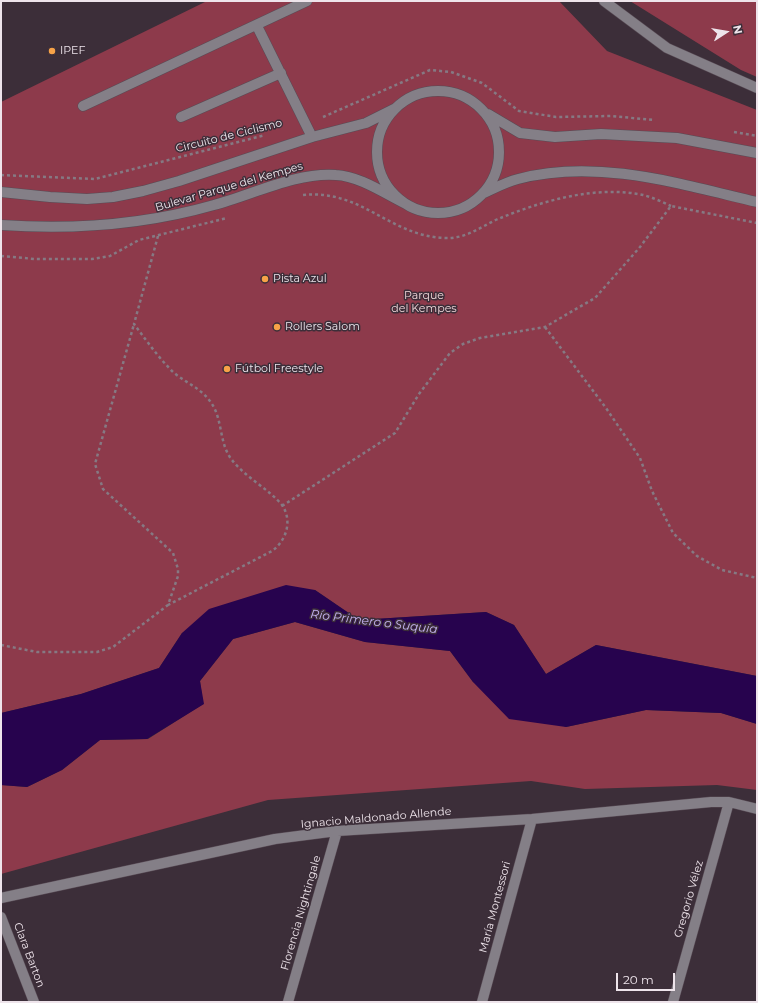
<!DOCTYPE html>
<meta charset="utf-8">
<style>
body{margin:0}
#map{position:relative;width:758px;height:1003px;overflow:hidden;background:#3c2e39;font-family:Montserrat,sans-serif}
canvas{display:block}
.frame{position:absolute;inset:0;border:2px solid #eee4eb;pointer-events:none}
.north{position:absolute;left:706px;top:12px;width:40px;height:40px;-webkit-text-stroke:3px #3c2e39;paint-order:stroke;rotate:78deg;font-size:11px;font-weight:700;line-height:16px;text-align:center;color:#eee4eb}
.north::after{content:'';display:block;margin:auto;width:14px;height:18px;background:#eee4eb;clip-path:polygon(50% 0,100% 100%,50% 72%,0 100%)}
.scale{position:absolute;left:616px;top:973px;width:59px;height:18px;box-sizing:border-box;border:2px solid #eee4eb;border-top:0;padding-left:5px;font-size:12px;line-height:14px;white-space:nowrap;color:#eee4eb;-webkit-text-stroke:3px #3c2e39;paint-order:stroke}
</style>
<div id="map">
<canvas width="758" height="1003"></canvas>
<div class="frame"></div>
<div class="north">N</div>
<div class="scale">20 m</div>
</div>
<script>
const ctx = document.querySelector('canvas').getContext('2d');
ctx.lineJoin = 'round';
function fill(path, color) { ctx.fillStyle = color; ctx.fill(path, 'evenodd'); }
function trace(path, color, width, dash) { ctx.strokeStyle = color; ctx.lineWidth = width; ctx.lineCap = dash ? 'butt' : 'round'; ctx.setLineDash(dash || []); ctx.stroke(path); }
function label(font, color, halo, rows, align = 'center') {
  ctx.font = font + ' Montserrat,sans-serif'; ctx.lineWidth = 3; ctx.setLineDash([]); ctx.textBaseline = 'middle'; ctx.strokeStyle = halo; ctx.fillStyle = color; for (const [text, x, y, turn = 0] of rows) {
    ctx.save(); ctx.translate(x, y); ctx.rotate((+turn || 0) * Math.PI / 180); ctx.textAlign = isNaN(turn) ? turn : align; if (halo) ctx.strokeText(text, 0, 0); ctx.fillText(text, 0, 0); ctx.restore();
  }
}
const green = new Path2D(`
 M207 1H559L607 51 757 110V676L596 645 546 674 514 625 486 612 359 620 315 590 182 633 159 668 81 694 1 713V102Z
 M630 1H757V77L741 70Z
 M295 622 365 642 450 651 473 682 566 727 646 710 721 713 757 724V790L717 785 585 789 531 781 268 800 1 874V785L27 787 62 770 100 740 148 739 203 704 200 681 233 639Z`);
const water = new Path2D(`
 M286 585 315 590 359 620 486 612 514 625 546 674 596 645 757 676V724L721 713 646 710 566 727 509 719 473 682 450 651 365 642 295 622 233 639 200 681 204 704 147 739 100 740 62 770 27 787 1 785V713L81 694 159 668 182 633 209 609Z`);
const path = new Path2D(`
 M323 117 430 70 451 72 482 83 519 111 556 117 611 116 654 120
 M734 132 757 136
 M1 175 95 179 265 135
 M303 195C362 189 389 236 445 238 466 239 480 227 498 219 542 201 595 185 643 195 652 197 662 202 671 206
 M158 236 134 324C146 340 158 357 172 371 185 383 202 388 212 404 223 421 219 444 232 460 245 477 270 490 282 505 293 521 286 541 272 551L168 605
 M1 256 35 259H92L110 256 139 240 227 218
 M545 327 606 408 640 458 652 491 673 533 697 556 722 570 757 578
 M282 506 395 433 419 394 450 353 463 344 480 338 545 327 595 298 640 247 671 206 757 223
 M1 645 37 652H97L113 647 168 605 178 576V569L173 553 103 489 95 464 134 324`);
const minor = new Path2D(`
 M604 1 667 48 757 88
 M257 26 312 137
 M377 152a61 61 0 1 1 122 0a61 61 0 1 1-122 0Z
 M83 106 307 1
 M488 114 520 133 555 137 601 134 677 138 757 153
 M181 117 281 73
 M1 192 50 197 87 199 113 197 143 191 179 181 312 137 366 123 396 108
 M484 193C495 188 506 182 518 179 597 158 680 184 757 202
 M1 225C73 230 144 225 214 205 252 195 296 172 336 175 360 176 387 195 408 205
 M1 898 275 839 337 831 532 819 711 802H729L757 809
 M1 917 34 1002
 M288 1002 337 831
 M482 1002 532 819
 M673 1002 729 802`);
const markers = [
 [52,51,4,"#f7a248"],
 [265,279,4,"#f7a248"],
 [277,327,4,"#f7a248"],
 [227,369,4,"#f7a248"]
];
const poiNames = [
 ["IPEF",60,51],
 ["Pista Azul",273,279],
 ["Rollers Salom",285,327],
 ["Fútbol Freestyle",235,369]
];
const streetNames = [
 ["Circuito de Ciclismo",229,136,-14],
 ["Bulevar Parque del Kempes",229,187,-16],
 ["Ignacio Maldonado Allende",376,818,-5],
 ["Gregorio Vélez",689,899,-74],
 ["María Montessori",495,907,-75],
 ["Florencia Nightingale",301,913,-74],
 ["Clara Barton",29,955,69]
];
const parkNames = [
 ["Parque",424,296],
 ["del Kempes",424,309]
];
const waterNames = [
 ["Río Primero o Suquía",374,622,7]
];
fill(green, '#8d3a4b');
fill(water, '#27034e');
trace(minor, '#584b55', 11);
trace(path, '#867983', 2.5, [3, 3]);
trace(minor, '#847f87', 10);
for (const [x, y, r, color] of markers) { const dot = new Path2D(); dot.arc(x, y, r, 0, 2 * Math.PI); ctx.fillStyle = color; ctx.fill(dot); trace(dot, '#3c2e39', 1.5); }
label('11px', '#eee4eb', '#3c2e39', poiNames, 'left');
label('11px', '#eee4eb', '#3c2e39', streetNames);
label('11px', '#f2d7da', '#3c2e39', parkNames);
label('italic 12px', '#c5b3f3', '#3c2e39', waterNames);
</script>
